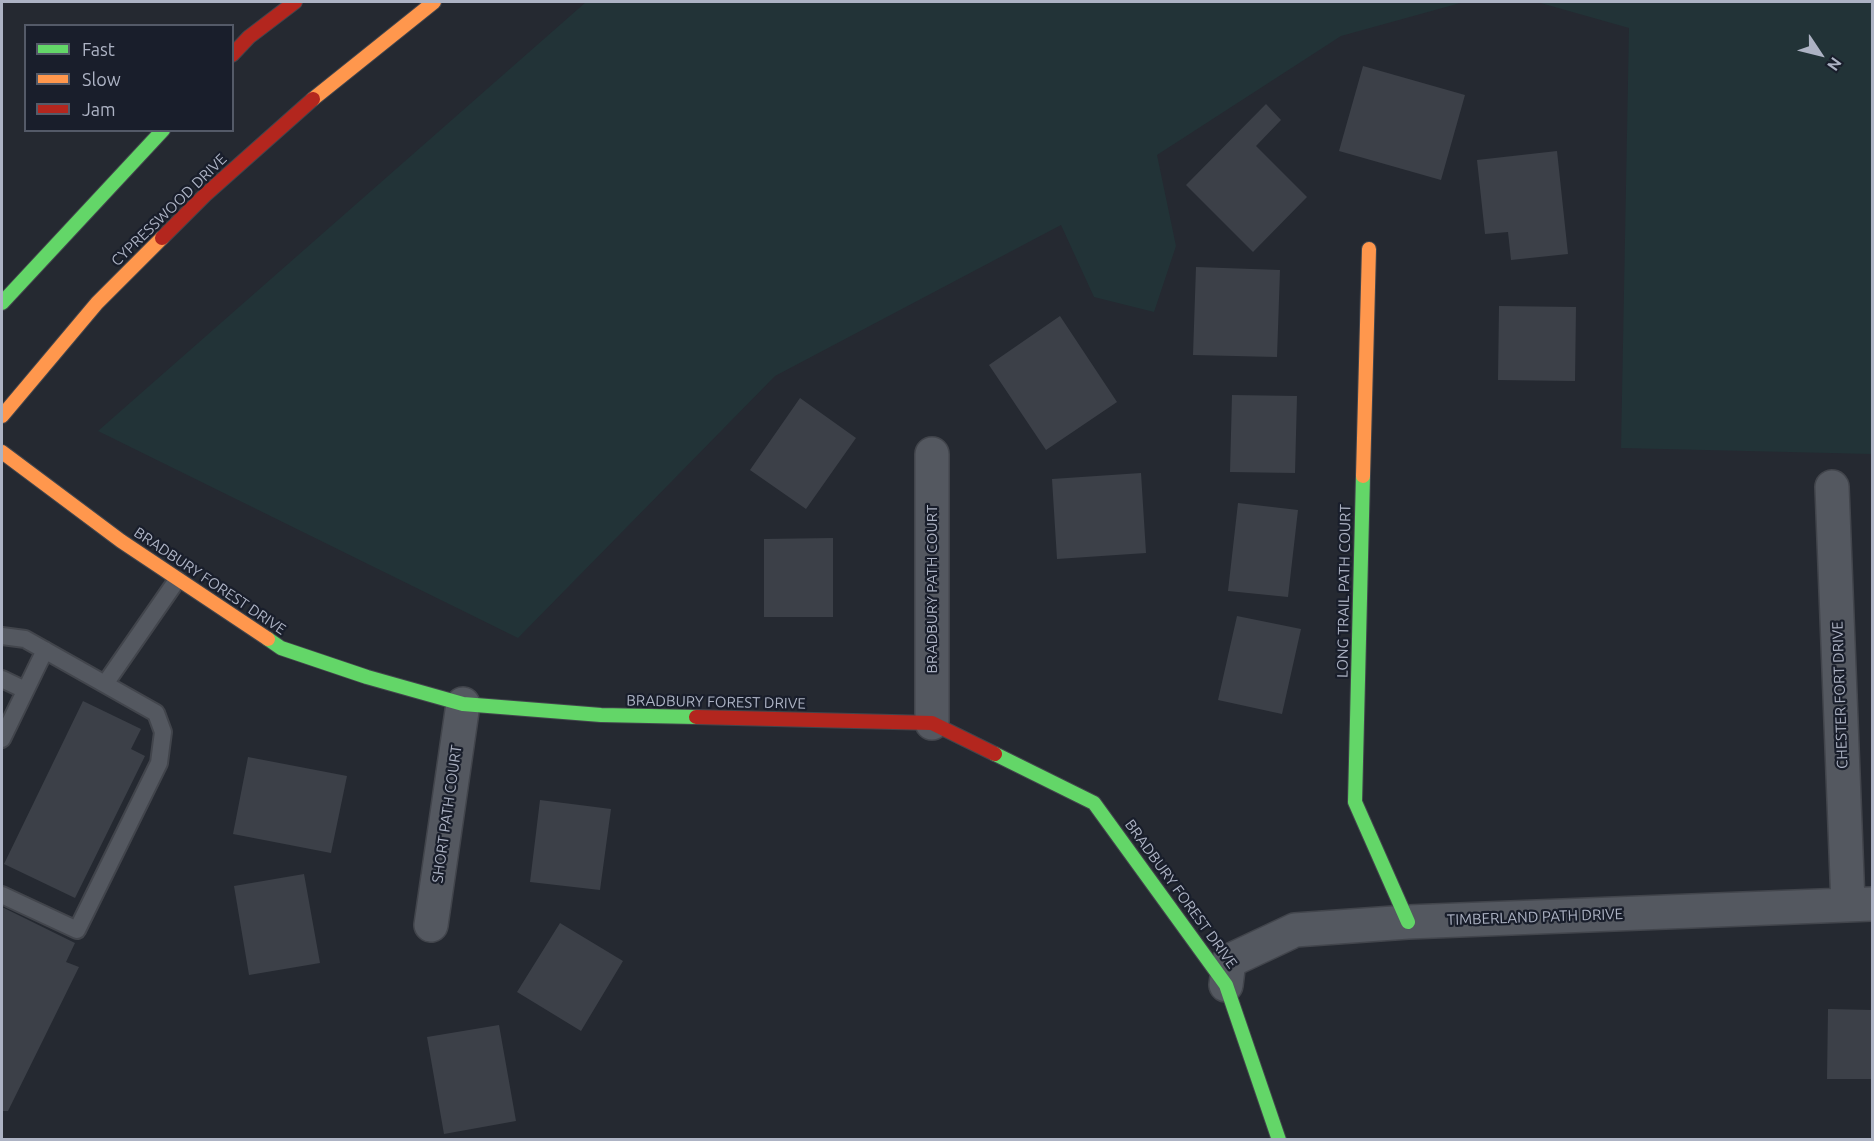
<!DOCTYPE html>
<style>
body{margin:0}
#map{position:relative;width:1874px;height:1141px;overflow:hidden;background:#252931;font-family:Ubuntu,sans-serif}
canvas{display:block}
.frame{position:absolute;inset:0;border:3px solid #adb3c4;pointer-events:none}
.legend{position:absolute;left:24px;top:24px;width:210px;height:108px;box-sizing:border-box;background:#191e2b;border:2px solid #545a68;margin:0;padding:8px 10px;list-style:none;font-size:18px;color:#adb3c4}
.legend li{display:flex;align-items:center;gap:12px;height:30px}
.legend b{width:30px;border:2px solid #545a68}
.north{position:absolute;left:1790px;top:24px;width:60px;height:60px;-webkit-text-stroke:4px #191e2b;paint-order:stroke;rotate:125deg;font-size:16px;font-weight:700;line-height:24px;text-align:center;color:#adb3c4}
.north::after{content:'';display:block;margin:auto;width:21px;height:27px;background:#adb3c4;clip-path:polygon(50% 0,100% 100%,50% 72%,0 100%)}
</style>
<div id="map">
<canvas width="1874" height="1141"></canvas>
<div class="frame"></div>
<ul class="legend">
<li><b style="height:8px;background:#63d668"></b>Fast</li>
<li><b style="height:8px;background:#ff974d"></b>Slow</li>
<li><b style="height:8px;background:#b3261e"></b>Jam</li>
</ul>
<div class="north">N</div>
</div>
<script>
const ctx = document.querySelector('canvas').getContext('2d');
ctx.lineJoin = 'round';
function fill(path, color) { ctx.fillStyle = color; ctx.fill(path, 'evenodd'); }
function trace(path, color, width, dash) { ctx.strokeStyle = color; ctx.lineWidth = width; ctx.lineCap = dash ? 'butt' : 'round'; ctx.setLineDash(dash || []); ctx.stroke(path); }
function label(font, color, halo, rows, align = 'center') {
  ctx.font = font + ' Ubuntu,sans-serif'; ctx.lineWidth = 4.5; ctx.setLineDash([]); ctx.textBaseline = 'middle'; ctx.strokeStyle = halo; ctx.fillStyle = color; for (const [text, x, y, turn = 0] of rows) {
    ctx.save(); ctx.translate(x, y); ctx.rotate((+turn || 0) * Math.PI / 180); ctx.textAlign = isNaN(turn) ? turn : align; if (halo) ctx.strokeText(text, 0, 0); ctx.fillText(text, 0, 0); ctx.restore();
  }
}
const green = new Path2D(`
 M586 2H1464L1341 36 1157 155 1176 246 1154 312 1094 297 1061 225 775 376 518 638 98 431Z
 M1537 2H1872V454L1621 448 1629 28Z`);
const building = new Path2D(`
 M1363 66 1465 95 1441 180 1339 151Z
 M1266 104 1281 120 1256 146 1307 197 1253 252 1186 185Z
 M1557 151 1568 254 1511 260 1508 232 1485 234 1477 160Z
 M1196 267 1280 270 1277 357 1193 355Z
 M1499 306 1576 307 1575 381 1498 380Z
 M1060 316 1117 402 1046 450 989 365Z
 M1232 395 1297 396 1295 473 1230 472Z
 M800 398 856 438 806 509 750 470Z
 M1141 473 1146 553 1057 559 1052 479Z
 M1238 503 1298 510 1288 597 1228 591Z
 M833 538V617H764V539Z
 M1237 616 1301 629 1282 714 1218 700Z
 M83 701 141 729 131 749 145 756 75 898 4 864Z
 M248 757 347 776 331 853 233 834Z
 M540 800 611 809 600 890 530 882Z
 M304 874 320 963 249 975 234 886Z
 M2 907 75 943 66 962 79 967 8 1111H2Z
 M560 923 623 961 581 1031 517 992Z
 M1828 1009 1872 1010V1079H1827Z
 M499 1025 516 1121 444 1134 427 1037Z`);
const lane = new Path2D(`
 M2 636 25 639 156 713 163 732 159 763 77 930 2 895
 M2 679 25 690
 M105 684 177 580
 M2 739 45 650`);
const street = new Path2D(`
 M1832 487 1848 904
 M932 723V454
 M431 925 463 704
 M1226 985 1229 961 1295 930 1408 922 1872 904`);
const fast = new Path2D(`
 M2 303 163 130
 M1363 476 1355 802 1408 922
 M268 639 281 648 367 677 463 704 601 715 696 717
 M995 754 1094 803 1226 985 1279 1140`);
const slow = new Path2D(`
 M313 99 434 2
 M2 416 97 303 162 238
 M2 452 121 541 268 639
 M1363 476 1369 249`);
const jam = new Path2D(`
 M232 55 249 37 295 2
 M162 238 205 195 313 99
 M696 717 932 723 995 754`);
const streetNames = [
 ["CYPRESSWOOD DRIVE",169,210,-44],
 ["BRADBURY FOREST DRIVE",210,581,34],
 ["BRADBURY PATH COURT",932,589,-90],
 ["LONG TRAIL PATH COURT",1344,591,-89],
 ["CHESTER FORT DRIVE",1840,695,-92],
 ["BRADBURY FOREST DRIVE",716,702,1],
 ["SHORT PATH COURT",447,814,-82],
 ["BRADBURY FOREST DRIVE",1181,894,54],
 ["TIMBERLAND PATH DRIVE",1535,917,-2]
];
fill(green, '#223337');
fill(building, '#3c4048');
trace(lane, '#42454c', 20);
trace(street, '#42454c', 36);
trace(fast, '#42454c', 16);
trace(slow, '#42454c', 16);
trace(jam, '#42454c', 16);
trace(lane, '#545860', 16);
trace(street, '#545860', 33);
trace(fast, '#63d668', 14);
trace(slow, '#ff974d', 14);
trace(jam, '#b3261e', 14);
label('15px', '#adb3c4', '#191e2b', streetNames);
</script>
